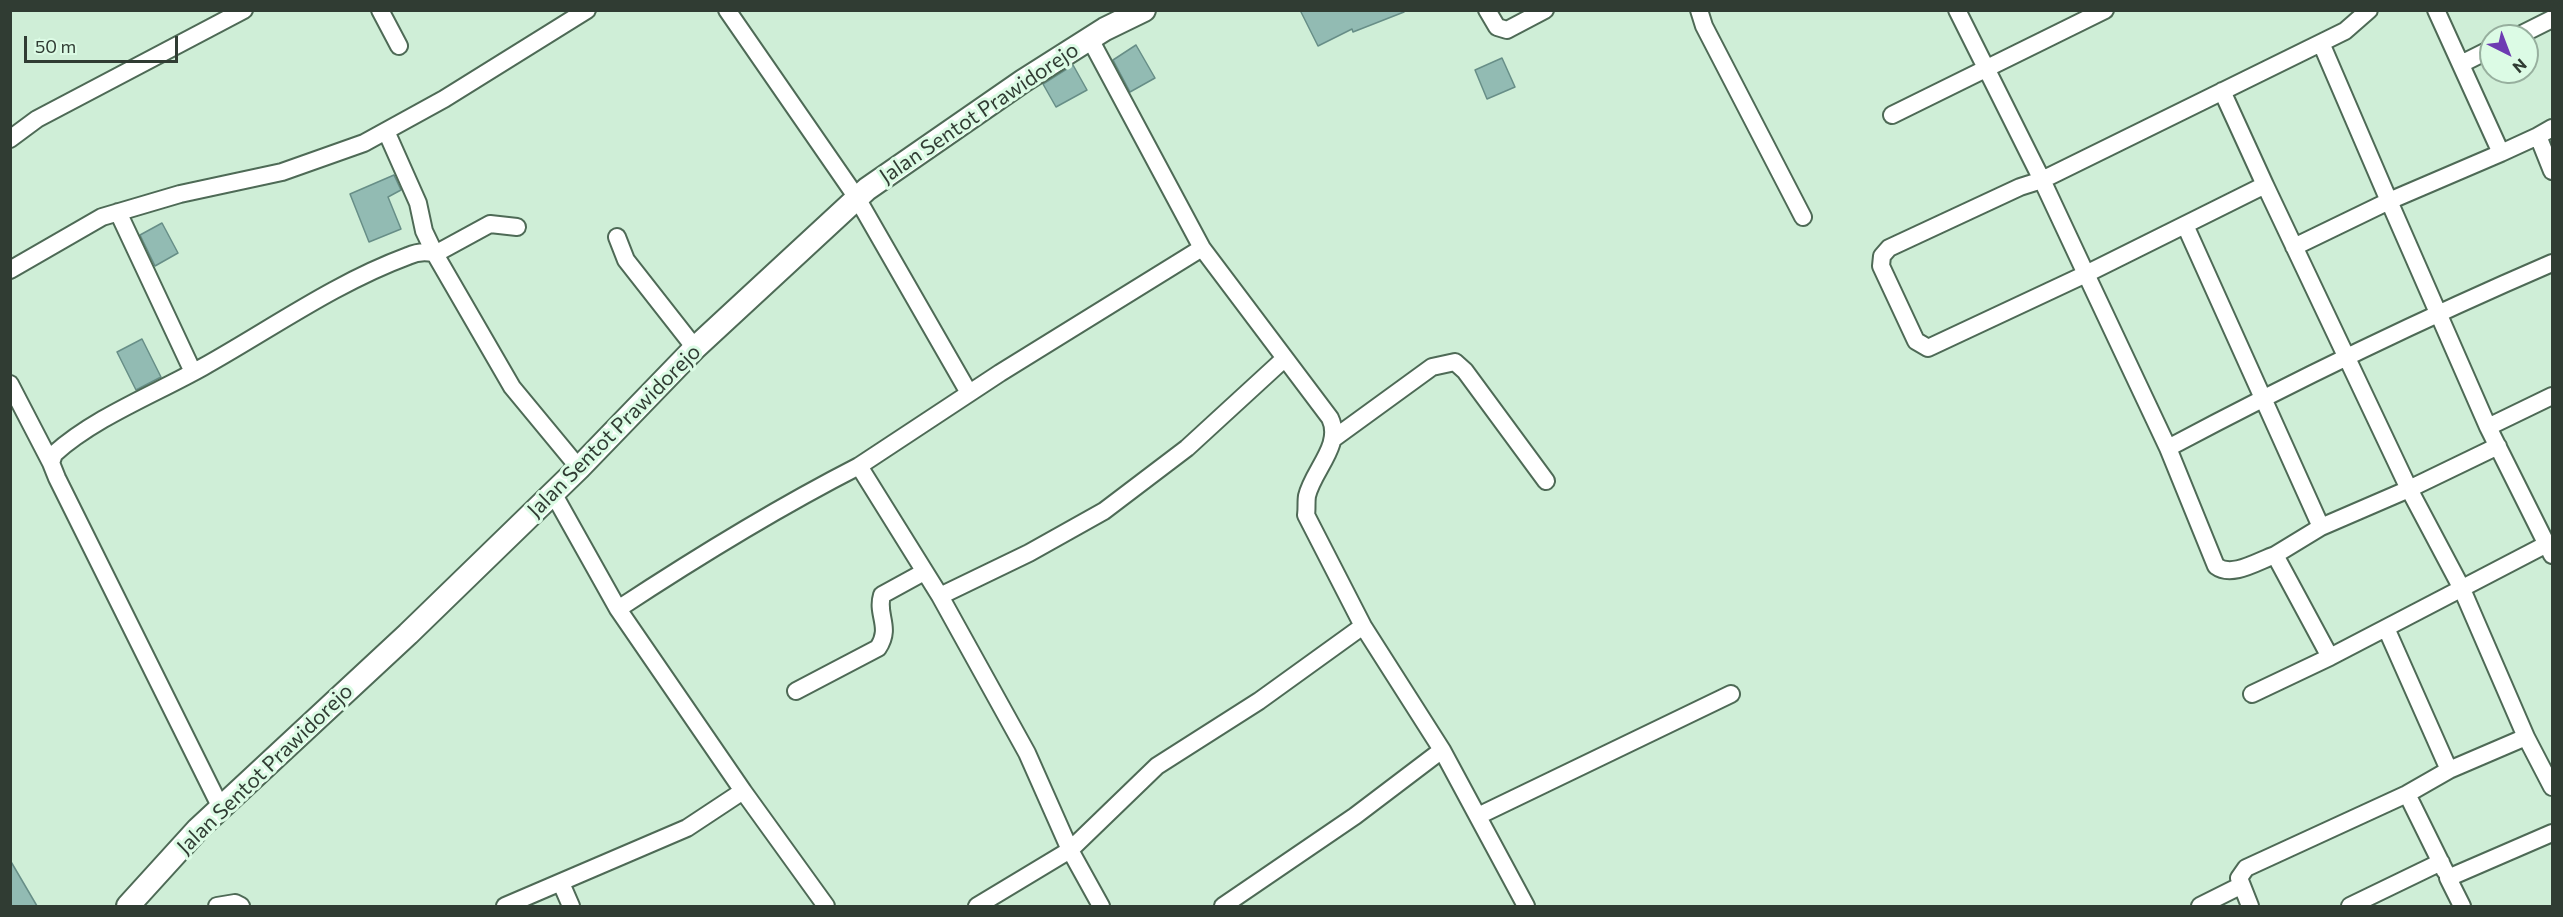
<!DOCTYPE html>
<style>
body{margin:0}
#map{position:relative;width:2563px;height:917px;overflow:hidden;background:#cfeed7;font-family:Commissioner,sans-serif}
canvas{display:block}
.frame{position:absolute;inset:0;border:12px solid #303c33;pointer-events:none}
.north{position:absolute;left:2479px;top:24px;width:60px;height:60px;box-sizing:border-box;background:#dcfbe5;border:2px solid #97af9e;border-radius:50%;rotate:138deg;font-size:16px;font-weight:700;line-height:24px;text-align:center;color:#303c33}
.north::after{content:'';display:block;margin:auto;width:21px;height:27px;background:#6d3bb2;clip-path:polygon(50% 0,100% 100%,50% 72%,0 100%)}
.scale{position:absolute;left:24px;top:36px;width:154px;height:27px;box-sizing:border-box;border:3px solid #303c33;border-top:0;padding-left:8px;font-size:18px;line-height:21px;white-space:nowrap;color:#303c33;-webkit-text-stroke:4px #dcfbe5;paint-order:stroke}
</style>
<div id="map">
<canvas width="2563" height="917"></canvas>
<div class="frame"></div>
<div class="north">N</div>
<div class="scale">50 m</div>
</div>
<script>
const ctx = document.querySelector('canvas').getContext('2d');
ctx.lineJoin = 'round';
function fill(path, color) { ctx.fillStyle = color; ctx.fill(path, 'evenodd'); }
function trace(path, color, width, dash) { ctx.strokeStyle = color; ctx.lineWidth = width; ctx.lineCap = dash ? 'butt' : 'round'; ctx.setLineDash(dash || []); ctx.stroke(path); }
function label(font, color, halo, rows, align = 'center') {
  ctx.font = font + ' Commissioner,sans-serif'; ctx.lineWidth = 6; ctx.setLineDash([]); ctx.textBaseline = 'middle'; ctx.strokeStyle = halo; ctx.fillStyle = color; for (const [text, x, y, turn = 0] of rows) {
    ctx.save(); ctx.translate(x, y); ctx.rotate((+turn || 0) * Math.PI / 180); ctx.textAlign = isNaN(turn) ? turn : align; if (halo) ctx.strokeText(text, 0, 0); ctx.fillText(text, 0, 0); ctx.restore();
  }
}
const building = new Path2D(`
 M1300 10H1404V12L1353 32 1352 29 1318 46Z
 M1136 45 1155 78 1130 92 1113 60Z
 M1502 58 1515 87 1487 99 1475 70Z
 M1073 65 1087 90 1056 107 1043 84Z
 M394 175 401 190 388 197 401 229 369 242 350 194Z
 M162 223 178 253 155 266 140 235Z
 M142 339 161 377 136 390 117 352Z
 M10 860 37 906H10Z`);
const minor = new Path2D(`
 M380 10 399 46
 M727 10 857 198 969 393
 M1487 10 1497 27 1507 30 1545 10
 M1699 10 1704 26 1803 217
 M1957 10 2042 180 2086 274 1928 348 1916 341 1881 266 1882 256 1889 248 2020 187 2042 180 2345 31 2369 10
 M2436 10 2501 153 2538 136 2552 171
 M2518 36 2552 19
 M1090 39 1202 248 1330 418C1343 445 1313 470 1307 496 1306 502 1307 509 1306 515L1363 626 1442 750 1526 906
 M2461 64 2491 49
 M2222 91 2265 185
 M1892 115 2105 10
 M386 131 418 203 424 231 435 254 490 224 517 227
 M2538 136 2552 128
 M10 139 37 119 244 10
 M2501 153 2389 201 2488 427 2552 555
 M118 212 193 372
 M2185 225 2321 527 2409 489 2498 446
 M617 237 626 260 695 348
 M2294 247 2389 201 2321 43
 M10 270 102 217 180 194 282 172 364 143 444 99 587 10
 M10 384 51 463
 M2488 427 2552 396
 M1333 439 1432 367 1455 362 1465 371 1546 481
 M2168 448C2294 381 2422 319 2552 263
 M553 493 618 609 743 791
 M2275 555 2321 527
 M940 596 1029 553 1104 511 1187 448 1284 359
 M618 609C697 557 775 509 859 466
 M2330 657 2547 544
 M796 691 878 648C892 627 876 615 882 595L924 572
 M2252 694 2330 657 2275 555C2258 561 2232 578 2216 566L2168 448 2086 274 2265 185 2409 489 2461 587 2526 737 2552 787
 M2449 770 2526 737
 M2407 794 2445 871
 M221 808 57 478 51 463 54 454C95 417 155 394 203 367 271 329 335 283 408 256 417 252 426 251 435 254L512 387 579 468
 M1478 816 1731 694
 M561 883 571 906
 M217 906 235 903 241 906
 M505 906 687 828 743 791 826 906
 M977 906 1070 850 1157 766 1259 701 1363 626
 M1101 906 1070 850 1027 753 940 596 859 466 1000 373 1202 248
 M1223 906 1355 816 1442 750
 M2200 906 2240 886
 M2250 906 2239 878 2246 868 2407 794 2449 770 2386 628
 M2350 906 2441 862
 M2462 906 2448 878 2552 833`);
const secondary = new Path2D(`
 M128 906 198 829 408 634 579 468 695 348 867 189 1023 81 1105 29 1144 10`);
const streetNames = [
 ["Jalan Sentot Prawidorejo",979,113,-34],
 ["Jalan Sentot Prawidorejo",614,431,-45],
 ["Jalan Sentot Prawidorejo",265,769,-44]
];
fill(building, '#92bbb3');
trace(building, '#678e87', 1.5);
trace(minor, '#4e6a56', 20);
trace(secondary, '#4e6a56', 26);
trace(minor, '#fff', 16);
trace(secondary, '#fff', 22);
label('21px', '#303c33', '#dcfbe5', streetNames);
</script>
